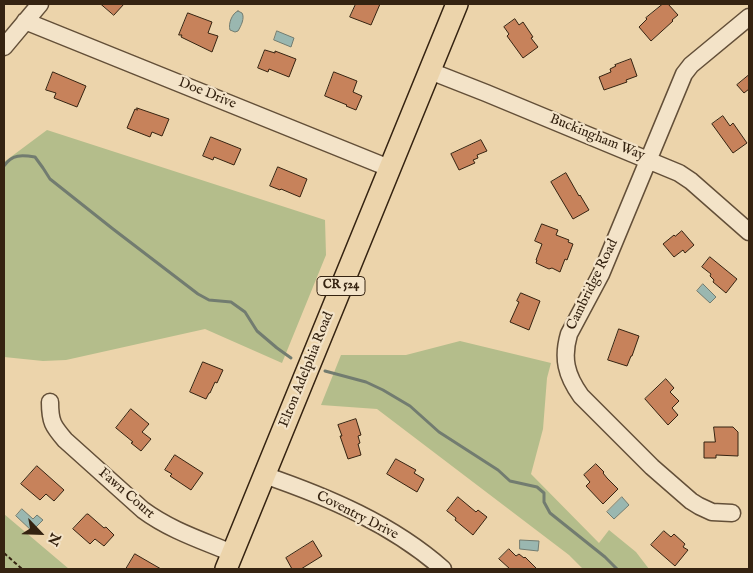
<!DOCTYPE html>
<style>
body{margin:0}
#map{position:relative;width:753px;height:573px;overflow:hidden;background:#ecd4ab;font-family:"IM FELL English",serif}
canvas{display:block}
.frame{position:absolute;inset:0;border:5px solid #352311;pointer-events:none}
.north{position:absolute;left:15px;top:508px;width:50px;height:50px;-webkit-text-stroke:4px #f3e3c8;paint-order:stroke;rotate:114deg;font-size:14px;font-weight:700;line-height:20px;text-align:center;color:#352311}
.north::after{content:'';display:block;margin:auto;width:18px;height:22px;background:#352311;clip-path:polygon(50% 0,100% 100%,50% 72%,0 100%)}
</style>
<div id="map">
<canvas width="753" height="573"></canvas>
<div class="frame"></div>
<div class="north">N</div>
</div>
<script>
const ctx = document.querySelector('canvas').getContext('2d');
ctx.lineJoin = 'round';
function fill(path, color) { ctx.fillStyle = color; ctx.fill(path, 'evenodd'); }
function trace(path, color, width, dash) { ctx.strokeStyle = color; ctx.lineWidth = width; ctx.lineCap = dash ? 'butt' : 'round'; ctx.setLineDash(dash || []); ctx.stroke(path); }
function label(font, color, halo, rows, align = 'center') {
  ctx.font = font + ' "IM FELL English",serif'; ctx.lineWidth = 4.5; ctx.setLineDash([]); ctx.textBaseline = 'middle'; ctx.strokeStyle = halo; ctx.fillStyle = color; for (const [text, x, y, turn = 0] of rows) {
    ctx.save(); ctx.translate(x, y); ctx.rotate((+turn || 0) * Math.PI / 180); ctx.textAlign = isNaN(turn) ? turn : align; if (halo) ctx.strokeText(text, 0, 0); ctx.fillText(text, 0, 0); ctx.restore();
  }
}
const green = new Path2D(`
 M47 130 325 220 326 255 282 363 205 329 66 360 43 361 4 357V162Z
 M460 341 551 363 547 378 543 429 531 474 599 543 609 530 636 552 649 569H583L569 555 377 409 321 405 341 355H406Z
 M4 514 69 569H4Z`);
const water = new Path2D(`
 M238 11 242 13C245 18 241 26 238 31L235 32 230 30C228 24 232 13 238 11Z
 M277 31 294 38 291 47 274 40Z
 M703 284 716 297 710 303 697 291Z
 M622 497 629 505 614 519 607 512Z
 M22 509 33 519 37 515 43 520 32 531 16 516Z
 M520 540 539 541 538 551 520 549Z`);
const stream = new Path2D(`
 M4 166C12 154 22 155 35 157L43 168 50 179 113 229 198 294 209 300 231 302 245 312 257 331 277 348 291 358
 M325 371 366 382 383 390 410 406 439 432 498 470 510 481 537 487 544 493V502L550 513 605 557 617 569`);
const building = new Path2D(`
 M101 4H124L114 15Z
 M356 4H380L371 25 350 17Z
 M663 4H668L678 15 672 20 673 21 651 41 639 27 647 19 646 18Z
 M188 13 212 22 208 33 218 36 212 52 181 37 182 35H179Z
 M515 19 519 25 523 22 533 37 531 38 538 47 523 58 507 36 509 34 504 27Z
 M265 50 275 53V51L296 59 289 77 269 69 268 72 258 68Z
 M631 59 637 76 626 80 627 82 604 90 599 77 611 72 610 69 616 66 615 65Z
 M53 72 86 86 77 107 54 98 56 93 46 90Z
 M334 72 357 81 353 92 362 96 356 110 346 106 347 105 325 96Z
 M749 75V89L744 93 737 85Z
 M137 108 169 119 162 136 152 132 150 137 127 128 135 109 137 110Z
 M723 116 730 126 733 123 747 143 733 153 712 124Z
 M211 137 241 149 234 165 214 157 213 160 203 156Z
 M481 140 487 151 477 155 478 158 473 160 475 163 459 170 451 154Z
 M278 167 307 179 300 197 281 189 280 190 270 186Z
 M566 173 579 196 580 195 589 210 573 219 551 182Z
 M542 224 558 230 556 235 569 240 568 242 573 244 567 260 565 259 560 272 552 268 549 269 536 263 537 260H536L542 244 535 241Z
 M682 231 694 245 685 253 683 250 674 257 663 244 674 235 675 236Z
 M710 257 737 279 726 293 713 282 714 280 710 276 711 274 702 267Z
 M521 293 540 301 529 330 510 322 519 302 517 301Z
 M619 329 639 336 632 356H631L627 366 608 360Z
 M203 362 223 370 217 383 215 382 210 393H209L206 399 190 392Z
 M666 379 674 388 670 392 679 401 672 408 678 415 668 425 645 399Z
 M131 409 149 424 142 432 151 439 141 451 131 443 133 442 116 428Z
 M356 419 361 435 358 436 360 443 358 444 361 455 348 459 340 436H342L338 425Z
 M714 427H733L738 432V456L716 455V458H704V442H715Z
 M175 455 203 473 191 490 170 476 172 474 165 470Z
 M396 459 416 470 414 473 424 479 417 492 387 474Z
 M596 464 604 472 603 473 607 478 618 489 603 504 586 486 590 482 584 475Z
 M37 466 64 490 54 501 46 494 40 500 21 484Z
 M458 497 476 512 478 510 487 517 473 535 455 520 456 518 447 511Z
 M87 514H88L104 528 106 527 114 535 104 546 95 539 90 544 73 529Z
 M664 531 671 537 674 534 685 544 683 547 688 550 675 566 651 545Z
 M313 541 322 556 301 569H292L286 558Z
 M509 549 516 556 519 554 524 558 525 557 537 569H510L499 559Z
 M135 554 161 569H126Z`);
const path = new Path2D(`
 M4 553 22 569`);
const minor = new Path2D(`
 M25 21 389 168
 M4 47 40 4
 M430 71 486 93 679 173 691 181 749 232
 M50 402C50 422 53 426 65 440L143 510C170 530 201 540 232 553
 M264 475C328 497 392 524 443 569
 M732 513 712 512 699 506 691 501 652 467 581 396C566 375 562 358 569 334L601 274 684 74 691 65 749 17`);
const major = new Path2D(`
 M226 569 457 4`);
const shields = [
 [341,286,48]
];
const shieldNames = [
 ["CR 524",341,286]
];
const streetNames = [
 ["Doe Drive",207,94,22],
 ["Buckingham Way",597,138,22],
 ["Cambridge Road",593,285,-64],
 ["Elton Adelphia Road",307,370,-68],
 ["Fawn Court",126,494,41],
 ["Coventry Drive",357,516,27]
];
fill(green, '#b4bd8b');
fill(water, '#9ab7b0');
trace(water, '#727c70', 1);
trace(stream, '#727c70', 3);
fill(building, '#c7825b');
trace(building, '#352311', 1);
trace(minor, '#634f38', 19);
trace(major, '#352311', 24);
trace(path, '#352311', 2, [4, 2.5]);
trace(minor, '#f3e3c8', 16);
trace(major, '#ecd4ab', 21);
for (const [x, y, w] of shields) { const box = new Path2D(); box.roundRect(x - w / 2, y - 9.5, w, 19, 4); ctx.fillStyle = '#f3e3c8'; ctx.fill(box); trace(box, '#352311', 1); }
label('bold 12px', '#352311', null, shieldNames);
label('14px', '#352311', '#f3e3c8', streetNames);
</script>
